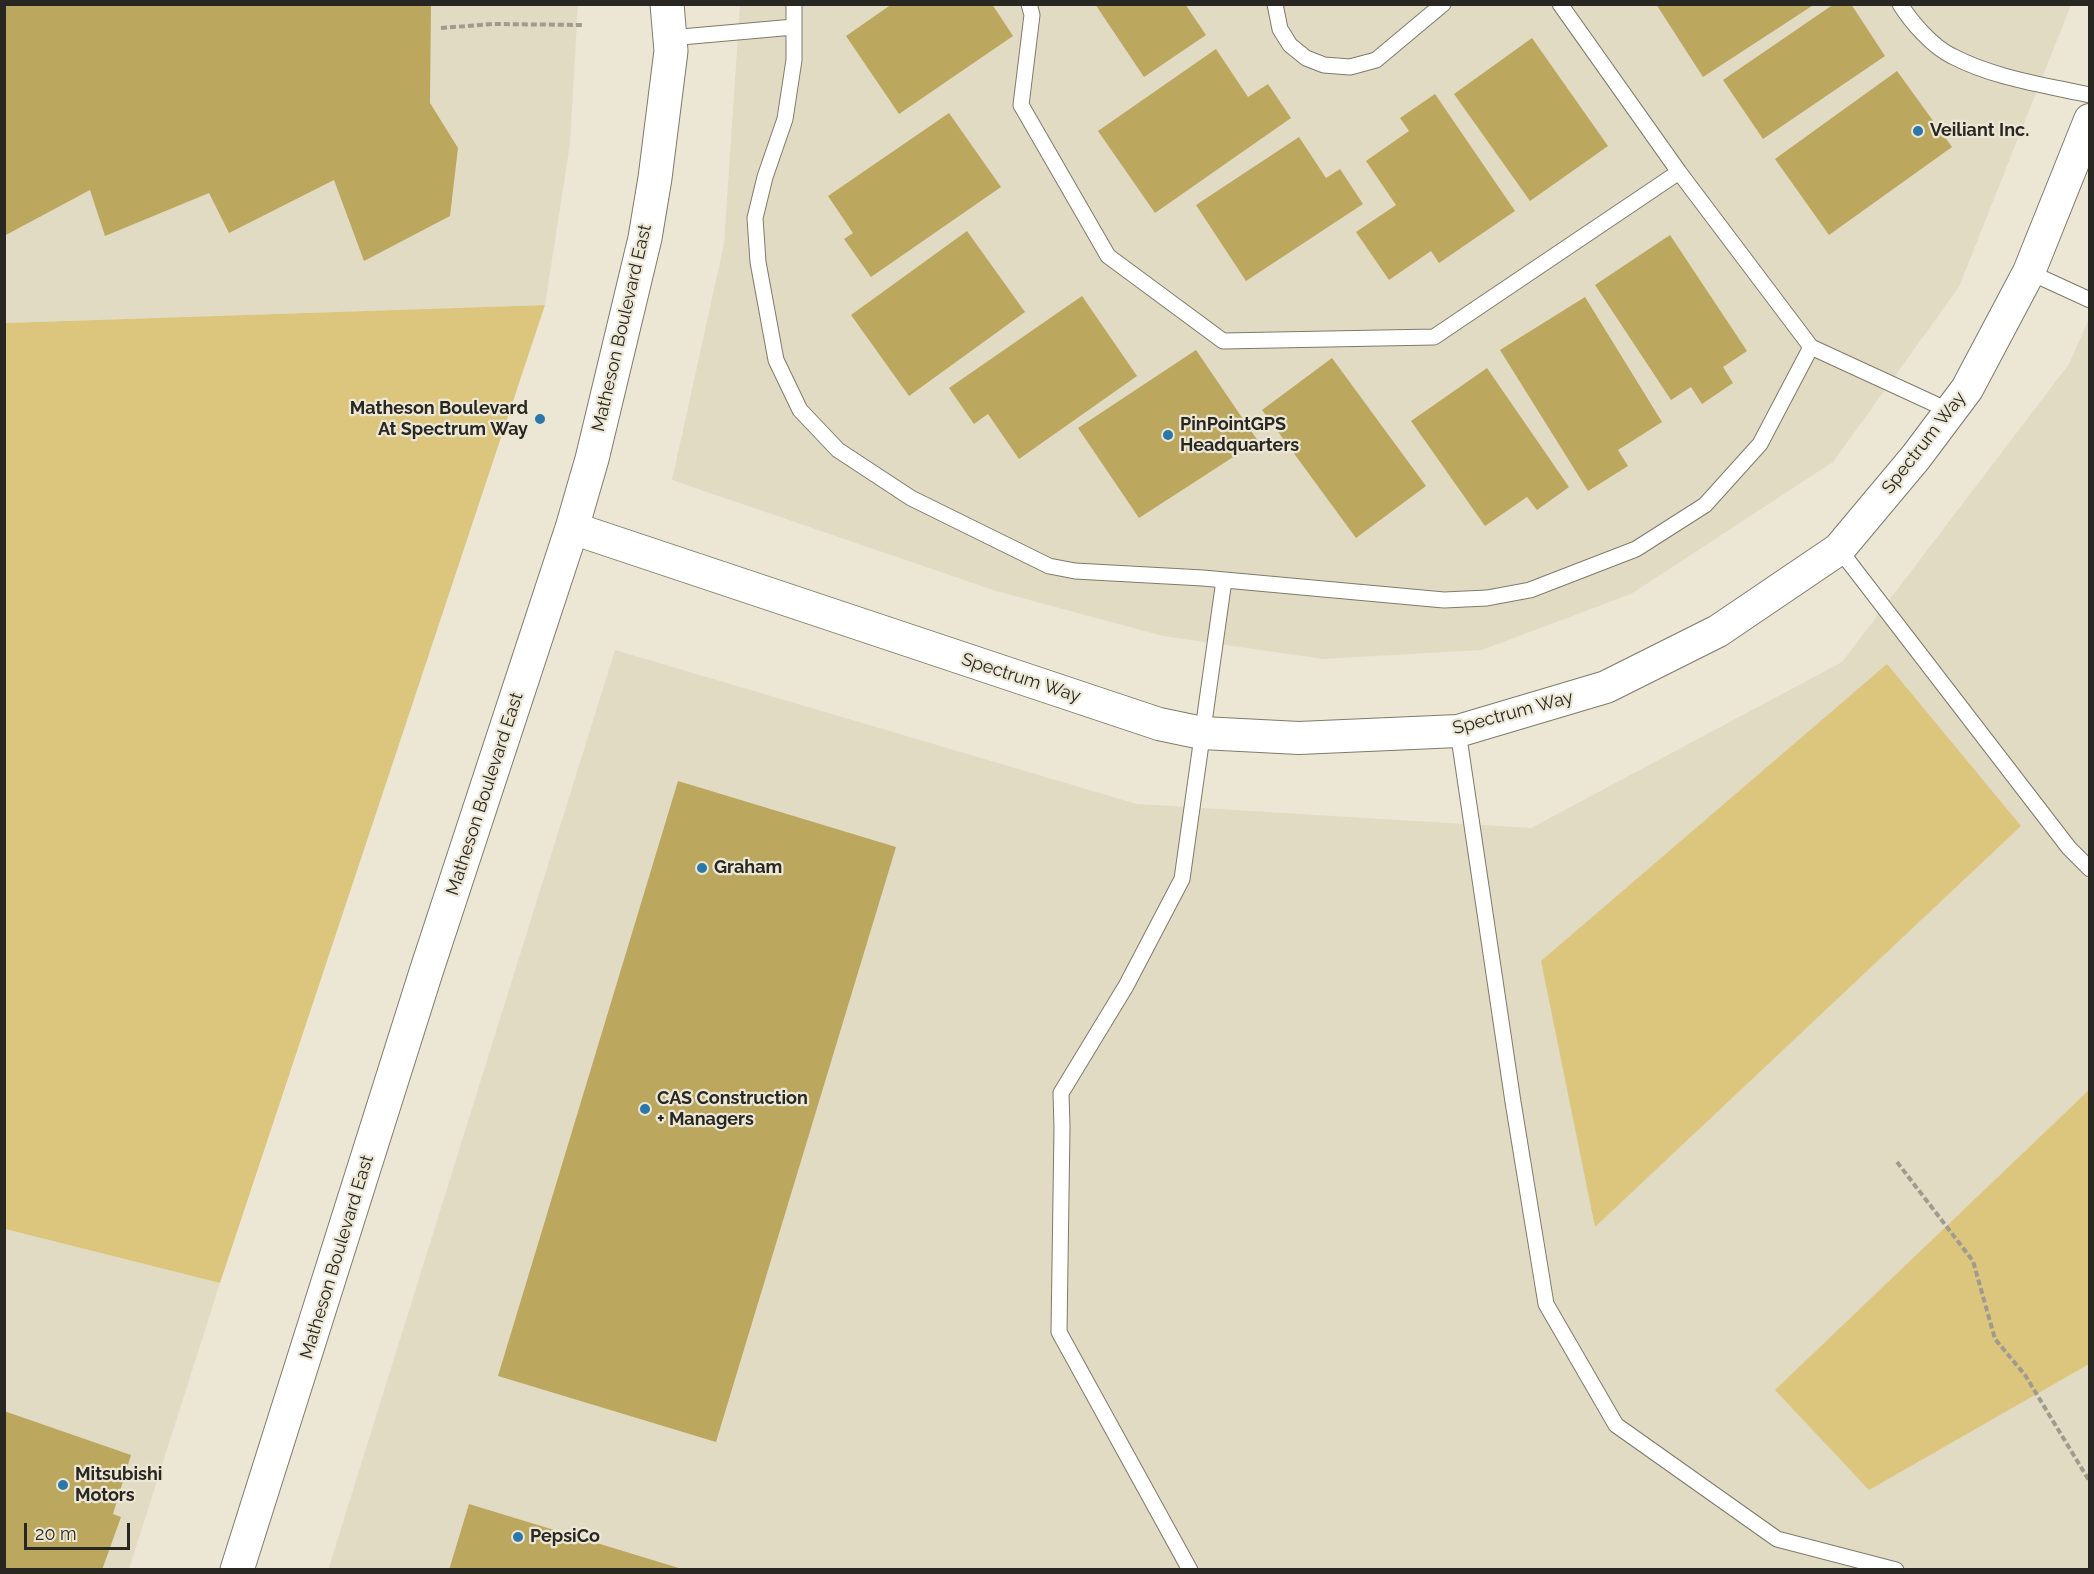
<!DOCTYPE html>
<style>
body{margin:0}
#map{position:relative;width:2094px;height:1574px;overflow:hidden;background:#ece7d5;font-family:Raleway,sans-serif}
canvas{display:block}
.frame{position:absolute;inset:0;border:6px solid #292721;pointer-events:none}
.scale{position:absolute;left:24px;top:1523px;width:106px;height:27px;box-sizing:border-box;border:3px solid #292721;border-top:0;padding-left:8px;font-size:18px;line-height:21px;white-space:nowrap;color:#292721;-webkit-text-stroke:4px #ece7d5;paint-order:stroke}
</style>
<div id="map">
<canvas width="2094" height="1574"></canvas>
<div class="frame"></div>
<div class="scale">20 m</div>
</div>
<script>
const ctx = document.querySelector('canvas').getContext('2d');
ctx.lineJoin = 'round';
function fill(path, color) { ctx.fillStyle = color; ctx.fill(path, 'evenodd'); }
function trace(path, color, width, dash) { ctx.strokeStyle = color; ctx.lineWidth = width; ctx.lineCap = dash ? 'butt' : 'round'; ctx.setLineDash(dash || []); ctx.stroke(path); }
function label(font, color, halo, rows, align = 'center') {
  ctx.font = font + ' Raleway,sans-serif'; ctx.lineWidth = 4.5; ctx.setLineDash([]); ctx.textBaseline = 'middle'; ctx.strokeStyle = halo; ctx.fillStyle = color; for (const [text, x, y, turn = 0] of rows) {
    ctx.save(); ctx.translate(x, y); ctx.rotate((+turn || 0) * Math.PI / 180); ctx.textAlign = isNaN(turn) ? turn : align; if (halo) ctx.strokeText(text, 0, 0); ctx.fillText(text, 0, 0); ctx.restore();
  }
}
const built = new Path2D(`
 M4 5H578L570 144 545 305 5 323Z
 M740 5H2071L1959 287 1833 462 1631 594 1482 650 1323 659 1163 636 996 591 672 480 724 244Z
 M2089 319V1569L328 1570 615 650 1137 804 1531 828 1842 662 2069 364Z
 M5 1229 220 1283 129 1569 5 1570Z`);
const green = new Path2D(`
 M545 305 220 1283 5 1229V323Z
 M1887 664 2021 826 1595 1227 1541 961Z
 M2089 1090V1364L1869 1490 1775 1390Z`);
const building = new Path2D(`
 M4 4H431L430 103 458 148 450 216 364 261 334 180 229 233 209 193 105 236 90 190 4 236Z
 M892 4H992L1013 36 899 114 846 36Z
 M1095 4H1185L1206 35 1144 77Z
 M1656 4H1815L1703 77Z
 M1834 4H1851L1885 56 1763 139 1723 80Z
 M1532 38 1608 146 1530 201 1454 94Z
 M1216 49 1248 97 1268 84 1291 118 1155 213 1098 131Z
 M1897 71 1952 147 1829 235 1775 159Z
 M1435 94 1515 211 1439 263 1431 251 1389 280 1356 232 1396 205 1366 161 1409 131 1400 118Z
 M949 113 1001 187 871 277 844 239 853 233 828 196Z
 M1299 137 1326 178 1340 169 1363 204 1246 281 1196 205Z
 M967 231 1025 312 909 396 851 315Z
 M1670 235 1747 351 1723 367 1733 383 1702 404 1691 387 1671 400 1595 285Z
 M1082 296 1137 376 1019 459 988 414 974 424 949 388Z
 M1585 297 1662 422 1618 450 1628 466 1588 491 1500 350Z
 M1196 350 1258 441 1139 518 1078 428Z
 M1332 358 1426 486 1356 538 1262 410Z
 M1487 368 1569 487 1537 510 1527 497 1485 526 1411 421Z
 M678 781 896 847 716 1442 498 1376Z
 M4 1411 131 1455 113 1514 121 1517 102 1570H4Z
 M469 1504 682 1569V1570H449Z`);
const path = new Path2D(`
 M441 28 493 24 583 25
 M1897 1162 1973 1261 1995 1339 2025 1375 2090 1482`);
const lane = new Path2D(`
 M794 4V60L785 119 765 177 755 218 758 262 776 360 800 410 838 450 911 498 1049 566 1075 571 1203 578 1444 600 1487 598 1530 590 1636 549 1705 505 1760 444 1811 347
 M1029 4 1032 15 1021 105 1108 256 1223 341 1434 337 1679 172
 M1275 4 1280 29 1290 45 1306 58 1324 65 1350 67 1376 60 1443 4
 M1560 4 1679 172 1811 347 1950 411
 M1900 4C1911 22 1933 47 1952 56 1994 78 2044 85 2090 95
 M670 38 794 27
 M2029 272 2090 300
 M1839 549 2069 848 2090 869
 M1458 731 1513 1102 1546 1304 1616 1425 1777 1539 1896 1570
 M1190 1570 1059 1332 1062 1127 1061 1093 1126 986 1182 879 1224 580`);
const street = new Path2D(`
 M572 528 1159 724 1202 733 1299 738 1458 731 1606 687 1718 631 1839 549 1916 457 1967 389 2029 272 2090 120`);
const secondary = new Path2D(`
 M237 1570 426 972 572 528 592 459 645 238 655 178 671 51 667 4`);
const markers = [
 [1918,131,6,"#2b77aa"],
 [540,419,6,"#2b77aa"],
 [1168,435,6,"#2b77aa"],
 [702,868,6,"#2b77aa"],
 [645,1109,6,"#2b77aa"],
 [63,1485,6,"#2b77aa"],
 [518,1537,6,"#2b77aa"]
];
const poiNames = [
 ["Veiliant Inc.",1930,131],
 ["Matheson Boulevard",528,409,"right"],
 ["At Spectrum Way",528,430,"right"],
 ["PinPointGPS",1180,425],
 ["Headquarters",1180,446],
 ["Graham",714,868],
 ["CAS Construction",657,1099],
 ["+ Managers",657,1120],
 ["Mitsubishi",75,1475],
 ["Motors",75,1496],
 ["PepsiCo",530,1537]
];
const streetNames = [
 ["Matheson Boulevard East",622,328,-77],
 ["Spectrum Way",1924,443,-52],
 ["Spectrum Way",1021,678,18],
 ["Spectrum Way",1513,713,-15],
 ["Matheson Boulevard East",485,794,-72],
 ["Matheson Boulevard East",337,1257,-73]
];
fill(built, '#e2dbc3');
fill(green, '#dcc67e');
fill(building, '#bca75f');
trace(lane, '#7f7a6a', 17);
trace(street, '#7f7a6a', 34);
trace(secondary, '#7f7a6a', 35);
trace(path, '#9f9b8e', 4, [6, 3]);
trace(lane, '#fff', 15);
trace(street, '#fff', 32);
trace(secondary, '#fff', 33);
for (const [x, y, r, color] of markers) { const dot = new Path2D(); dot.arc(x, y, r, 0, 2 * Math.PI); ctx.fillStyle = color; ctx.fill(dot); trace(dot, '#ece7d5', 2); }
label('bold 18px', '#292721', '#ece7d5', poiNames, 'left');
label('18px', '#292721', '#ece7d5', streetNames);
</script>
